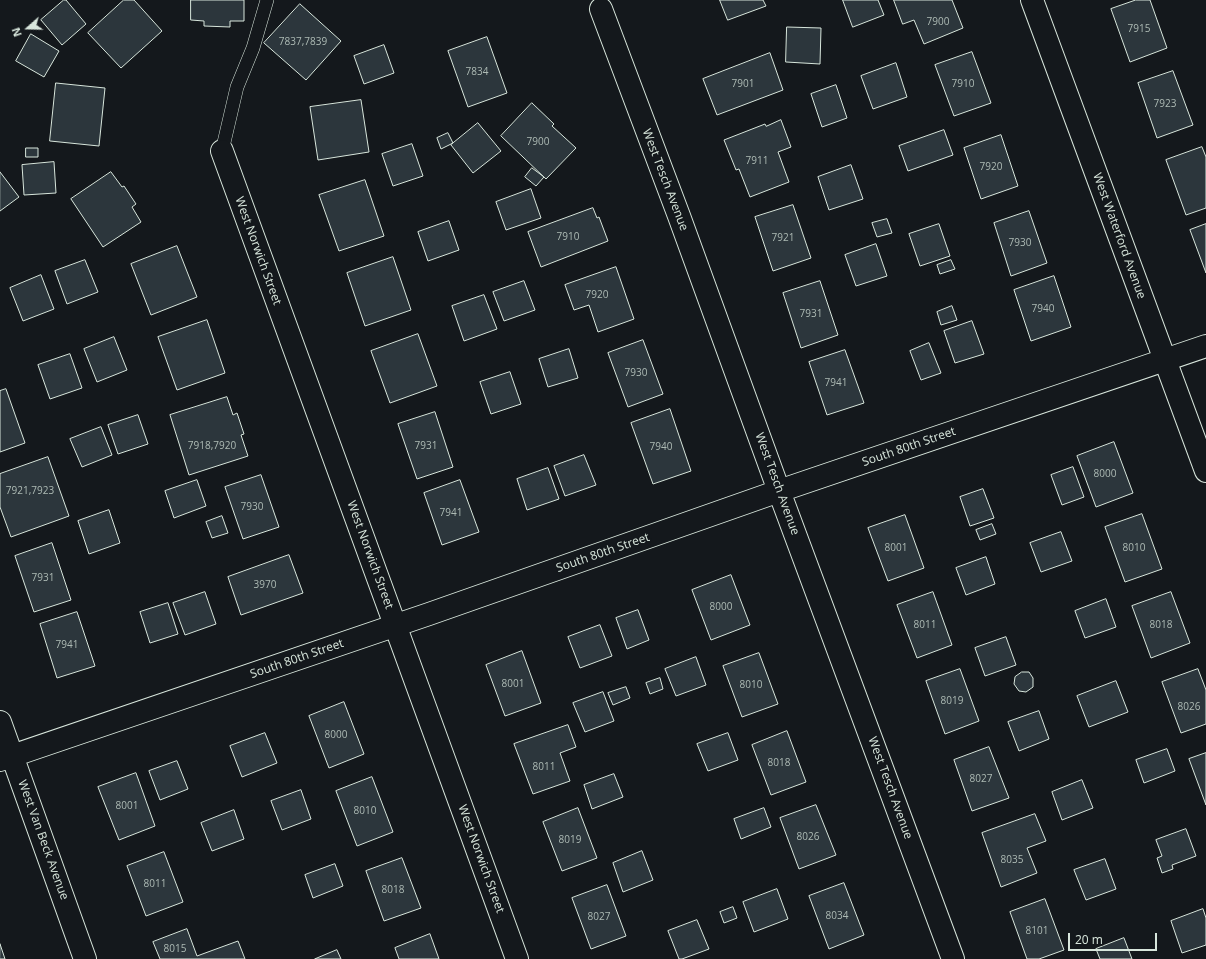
<!DOCTYPE html>
<style>
body{margin:0}
#map{position:relative;width:1206px;height:959px;overflow:hidden;background:#14181c;font-family:"Open Sans",sans-serif}
canvas{display:block}
.north{position:absolute;left:8px;top:8px;width:40px;height:40px;-webkit-text-stroke:3px #14181c;paint-order:stroke;rotate:250deg;font-size:11px;font-weight:700;line-height:16px;text-align:center;color:#d8e6dc}
.north::after{content:'';display:block;margin:auto;width:14px;height:18px;background:#d8e6dc;clip-path:polygon(50% 0,100% 100%,50% 72%,0 100%)}
.scale{position:absolute;left:1068px;top:933px;width:89px;height:18px;box-sizing:border-box;border:2px solid #d8e6dc;border-top:0;padding-left:5px;font-size:12px;line-height:14px;white-space:nowrap;color:#d8e6dc;-webkit-text-stroke:3px #14181c;paint-order:stroke}
</style>
<div id="map">
<canvas width="1206" height="959"></canvas>
<div class="north">N</div>
<div class="scale">20 m</div>
</div>
<script>
const ctx = document.querySelector('canvas').getContext('2d');
ctx.lineJoin = 'round';
function fill(path, color) { ctx.fillStyle = color; ctx.fill(path, 'evenodd'); }
function trace(path, color, width, dash) { ctx.strokeStyle = color; ctx.lineWidth = width; ctx.lineCap = dash ? 'butt' : 'round'; ctx.setLineDash(dash || []); ctx.stroke(path); }
function label(font, color, halo, rows, align = 'center') {
  ctx.font = font + ' "Open Sans",sans-serif'; ctx.lineWidth = 3; ctx.setLineDash([]); ctx.textBaseline = 'middle'; ctx.strokeStyle = halo; ctx.fillStyle = color; for (const [text, x, y, turn = 0] of rows) {
    ctx.save(); ctx.translate(x, y); ctx.rotate((+turn || 0) * Math.PI / 180); ctx.textAlign = isNaN(turn) ? turn : align; if (halo) ctx.strokeText(text, 0, 0); ctx.fillText(text, 0, 0); ctx.restore();
  }
}
const building = new Path2D(`
 M64 0H66L86 24 62 45 41 20Z
 M124 0H134L162 31 121 68 88 33Z
 M191 0H244V21H230V27L204 26V21L191 20Z
 M720 0H763L766 6 728 20Z
 M843 0H878L884 15 853 27Z
 M894 0H952L963 28 924 44 914 20 903 24Z
 M1136 0H1150L1167 48 1130 62 1111 9Z
 M300 4 341 41 306 80 264 43Z
 M787 27 821 28 820 64 786 62Z
 M31 34 59 51 44 77 16 61Z
 M487 37 507 93 468 107 448 51Z
 M384 45 394 73 364 84 354 56Z
 M972 52 991 103 954 116 935 65Z
 M770 53 783 90 717 115 703 79Z
 M896 63 907 97 873 109 861 76Z
 M1173 71 1193 125 1157 138 1138 83Z
 M56 83 105 88 99 146 50 141Z
 M836 85 847 118 822 127 811 94Z
 M361 100 369 152 318 160 310 107Z
 M532 103 554 124 552 126 576 148 546 179 501 136Z
 M781 120 791 147 778 152 789 182 750 197 739 169 736 170 724 140 765 124 766 126Z
 M478 123 501 151 473 173 451 145Z
 M944 130 953 155 908 171 899 146Z
 M448 133 453 143 441 149 437 138Z
 M1001 135 1018 186 981 199 964 148Z
 M412 144 423 176 393 186 382 154Z
 M1202 147 1206 157V208L1186 215 1166 160Z
 M26 148H38V157H26Z
 M54 162 56 193 24 195 22 165Z
 M851 165 863 199 829 210 818 177Z
 M532 168 544 177 536 186 525 177Z
 M0 172 19 197 0 211Z
 M111 172 122 187 124 186 136 204 132 207 141 222 103 247 71 199Z
 M365 180 384 236 339 251 319 195Z
 M531 189 541 218 506 230 496 202Z
 M793 205 811 258 773 271 755 217Z
 M593 208 597 218 599 217 608 241 541 267 528 232Z
 M1029 211 1047 263 1011 276 994 223Z
 M887 219 892 233 877 237 872 223Z
 M449 221 459 250 428 261 418 232Z
 M939 224 950 256 920 266 909 234Z
 M1206 224V273L1190 230Z
 M876 244 887 276 856 286 845 255Z
 M177 246 197 297 151 315 131 264Z
 M393 257 411 310 365 326 347 273Z
 M85 260 98 292 67 304 55 271Z
 M951 260 955 269 940 274 937 265Z
 M616 267 634 319 598 332 589 305 574 310 565 285Z
 M41 275 54 309 23 321 10 288Z
 M1054 276 1071 327 1031 341 1014 290Z
 M524 281 535 310 504 321 493 292Z
 M820 281 838 335 801 348 783 293Z
 M484 295 497 329 464 341 452 306Z
 M952 306 957 320 941 325 937 312Z
 M207 320 225 373 177 390 158 337Z
 M972 321 984 354 955 363 944 331Z
 M418 334 437 386 390 403 371 351Z
 M114 337 127 370 97 382 84 349Z
 M643 340 663 394 628 407 608 353Z
 M929 343 941 373 921 380 910 351Z
 M569 349 578 378 548 387 539 359Z
 M845 350 864 403 827 415 809 362Z
 M70 354 82 388 50 399 38 365Z
 M510 372 521 404 491 414 480 382Z
 M6 389 25 443 0 452V391Z
 M227 397 233 415 237 413 244 434 241 435 248 456 189 475 170 415Z
 M670 409 691 471 653 484 631 423Z
 M435 412 453 467 417 479 398 424Z
 M138 415 148 444 118 454 108 425Z
 M101 427 112 455 82 467 70 439Z
 M1114 442 1133 493 1096 507 1077 456Z
 M584 455 596 485 565 496 554 466Z
 M48 457 69 516 11 537 0 507V474Z
 M1073 467 1084 497 1062 505 1051 475Z
 M548 468 559 499 527 510 517 479Z
 M261 475 279 527 243 539 225 487Z
 M197 480 206 506 174 518 165 491Z
 M460 480 479 532 442 545 424 493Z
 M983 489 994 518 970 526 960 497Z
 M109 510 120 543 89 554 78 521Z
 M1142 514 1162 569 1125 582 1105 527Z
 M905 515 924 568 888 581 868 528Z
 M222 516 228 533 212 538 206 522Z
 M992 524 996 534 980 540 976 530Z
 M1061 532 1072 561 1041 572 1030 543Z
 M52 543 71 600 34 612 15 556Z
 M289 555 303 593 241 615 228 577Z
 M986 557 995 584 966 595 956 568Z
 M731 575 750 625 711 640 692 590Z
 M205 592 216 624 185 635 173 603Z
 M933 592 952 645 917 658 897 605Z
 M1171 592 1190 643 1151 658 1132 606Z
 M1106 599 1116 627 1085 638 1075 611Z
 M168 603 178 634 150 643 140 612Z
 M638 610 649 640 627 649 616 618Z
 M77 612 95 666 57 678 40 624Z
 M600 625 612 656 580 668 568 637Z
 M1006 637 1016 665 985 676 975 648Z
 M522 651 541 703 505 716 486 665Z
 M759 653 778 704 742 717 723 666Z
 M696 657 706 685 676 696 665 669Z
 M960 669 979 721 945 734 926 681Z
 M1198 669 1206 690V724L1181 733 1162 682Z
 M1022 672H1029L1033 678V687L1026 692 1019 691 1014 684 1015 677Z
 M660 678 663 689 650 694 646 683Z
 M1116 681 1128 712 1089 727 1077 696Z
 M626 687 630 698 613 705 608 693Z
 M603 692 614 721 585 732 573 703Z
 M344 702 364 754 329 768 309 716Z
 M1039 711 1049 739 1019 751 1008 722Z
 M568 725 576 747 560 753 570 781 533 794 514 744Z
 M787 731 806 782 771 795 752 745Z
 M265 733 277 763 242 777 230 746Z
 M728 733 738 760 708 771 697 744Z
 M989 747 1009 798 972 811 954 760Z
 M1167 749 1175 771 1144 783 1136 760Z
 M1206 753V805L1189 759Z
 M177 761 188 789 160 800 149 771Z
 M136 773 155 826 119 840 98 787Z
 M614 774 623 797 592 809 584 785Z
 M372 777 393 832 357 846 336 791Z
 M1082 780 1093 808 1062 820 1052 792Z
 M301 790 311 819 282 830 271 801Z
 M816 805 836 855 799 869 780 818Z
 M578 808 597 858 562 871 543 822Z
 M764 808 771 827 741 839 734 819Z
 M234 810 244 839 212 851 201 823Z
 M1035 814 1046 841 1027 848 1037 873 1001 887 982 833Z
 M1186 829 1196 856 1172 865 1173 869 1162 873 1157 858 1162 856 1156 840Z
 M642 851 653 880 623 892 613 863Z
 M164 852 183 902 146 916 127 866Z
 M402 858 421 908 384 921 366 871Z
 M1105 859 1116 889 1086 900 1074 870Z
 M335 864 343 886 313 898 305 875Z
 M844 883 864 935 829 949 809 896Z
 M607 885 626 936 591 949 572 898Z
 M777 889 788 919 754 932 743 902Z
 M1045 899 1064 950 1039 959H1027L1010 912Z
 M733 907 737 918 724 923 720 912Z
 M1203 909 1206 918V945L1182 953 1171 921Z
 M697 920 709 949 682 959H679L668 931Z
 M187 929 197 956 238 941 245 959H160L153 942Z
 M430 934 439 959H399L395 948Z
 M1124 938 1132 959H1100L1096 949Z
 M0 944 5 959H0Z
 M337 950 341 959H315Z`);
const service = new Path2D(`
 M222 151 237 87 253 48 267 0`);
const minor = new Path2D(`
 M1032 0 1206 471
 M601 9 679 216 779 491 953 959
 M222 151 517 959
 M0 722 85 959
 M0 760 429 614 779 491 1206 346`);
const numberNames = [
 ["7900",938,22],
 ["7915",1139,29],
 ["7837,7839",303,42],
 ["7834",477,72],
 ["7901",743,84],
 ["7910",963,84],
 ["7923",1165,104],
 ["7900",538,142],
 ["7911",757,161],
 ["7920",991,167],
 ["7910",568,237],
 ["7921",783,238],
 ["7930",1020,243],
 ["7920",597,295],
 ["7940",1043,309],
 ["7931",811,314],
 ["7930",636,373],
 ["7941",836,383],
 ["7918,7920",212,446],
 ["7931",426,446],
 ["7940",661,447],
 ["8000",1105,474],
 ["7921,7923",30,491],
 ["7930",252,507],
 ["7941",451,513],
 ["8001",896,548],
 ["8010",1134,548],
 ["7931",43,578],
 ["3970",265,585],
 ["8000",721,607],
 ["8011",925,625],
 ["8018",1161,625],
 ["7941",67,645],
 ["8001",513,684],
 ["8010",751,685],
 ["8019",952,701],
 ["8026",1189,707],
 ["8000",336,735],
 ["8018",779,763],
 ["8011",544,767],
 ["8027",981,779],
 ["8001",127,806],
 ["8010",365,811],
 ["8026",808,837],
 ["8019",570,840],
 ["8035",1012,860],
 ["8011",155,884],
 ["8018",393,890],
 ["8034",837,916],
 ["8027",599,917],
 ["8101",1037,931],
 ["8015",175,949]
];
const streetNames = [
 ["West Tesch Avenue",665,180,69],
 ["West Waterford Avenue",1119,236,70],
 ["West Norwich Street",258,251,70],
 ["South 80th Street",909,447,-19],
 ["West Tesch Avenue",777,484,70],
 ["South 80th Street",603,553,-19],
 ["West Norwich Street",370,555,70],
 ["South 80th Street",297,659,-19],
 ["West Tesch Avenue",890,788,70],
 ["West Van Beck Avenue",43,840,70],
 ["West Norwich Street",481,859,70]
];
fill(building, '#2c363c');
trace(building, '#d8e6dc', 1);
trace(service, '#d8e6dc', 14);
trace(minor, '#d8e6dc', 24);
trace(service, '#14181c', 13);
trace(minor, '#14181c', 22);
label('10px', '#adbab4', null, numberNames);
label('12px', '#d8e6dc', '#14181c', streetNames);
</script>
